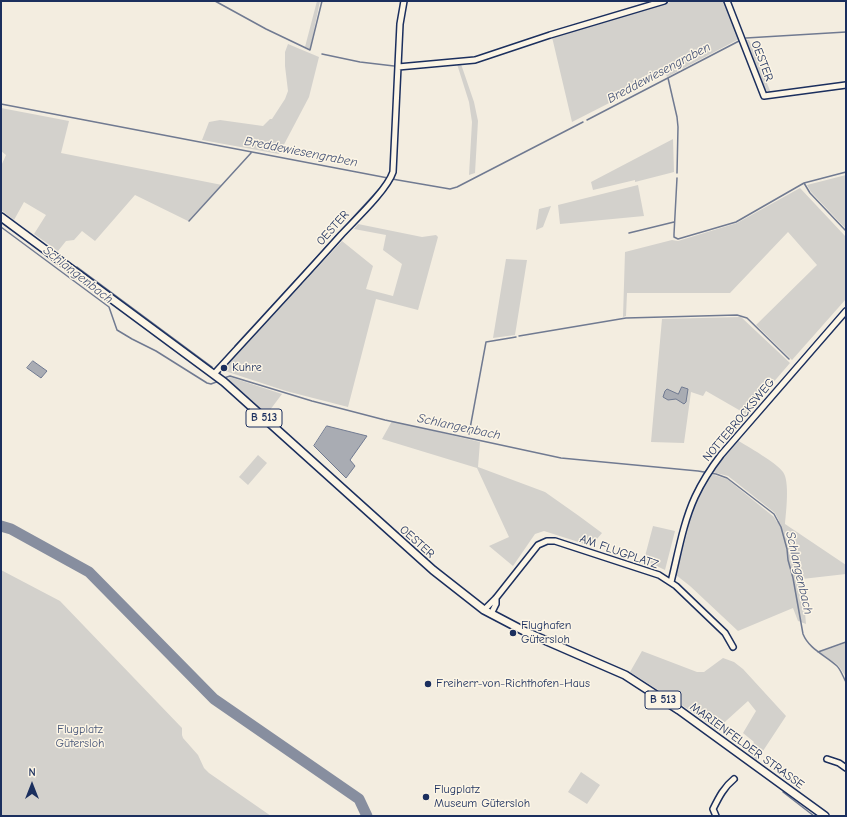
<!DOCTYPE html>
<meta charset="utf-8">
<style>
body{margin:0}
#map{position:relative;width:847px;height:817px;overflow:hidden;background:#f3ede0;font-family:"Comic Neue",sans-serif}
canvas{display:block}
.frame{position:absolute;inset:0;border:2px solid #1b2f5e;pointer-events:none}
.north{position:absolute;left:12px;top:765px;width:40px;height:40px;-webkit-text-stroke:3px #fcf5e5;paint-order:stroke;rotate:0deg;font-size:11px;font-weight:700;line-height:16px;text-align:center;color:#1b2f5e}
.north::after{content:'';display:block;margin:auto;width:14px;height:18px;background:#1b2f5e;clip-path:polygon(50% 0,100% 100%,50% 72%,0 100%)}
</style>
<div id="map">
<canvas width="847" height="817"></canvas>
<div class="frame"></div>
<div class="north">N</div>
</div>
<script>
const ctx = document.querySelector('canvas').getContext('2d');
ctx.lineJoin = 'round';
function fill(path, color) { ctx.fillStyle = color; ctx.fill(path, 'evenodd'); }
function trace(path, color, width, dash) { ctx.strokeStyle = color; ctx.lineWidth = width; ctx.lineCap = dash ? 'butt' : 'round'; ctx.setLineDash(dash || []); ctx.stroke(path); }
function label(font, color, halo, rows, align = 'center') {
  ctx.font = font + ' "Comic Neue",sans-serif'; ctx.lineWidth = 3; ctx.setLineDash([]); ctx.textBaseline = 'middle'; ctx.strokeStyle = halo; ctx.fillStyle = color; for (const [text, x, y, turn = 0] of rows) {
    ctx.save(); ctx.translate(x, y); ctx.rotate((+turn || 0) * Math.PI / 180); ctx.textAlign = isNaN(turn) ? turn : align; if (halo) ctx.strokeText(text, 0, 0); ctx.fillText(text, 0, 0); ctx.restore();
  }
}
const green = new Path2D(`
 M317 1H320L310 49 305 47Z
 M674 1H725L739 39 667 77 666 74 572 122 552 37Z
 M745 40H749L771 93 764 89Z
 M288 44 319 57 309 97 279 154 202 140 209 122 220 120 263 126 270 119H272L285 99 288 91 285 66V52Z
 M457 64H461L474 102 478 121 475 173 469 175 472 122 469 102Z
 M846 87V88L769 98 771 96Z
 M1 108 69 121 61 153 222 185 188 221 135 195 95 241 82 231 74 240 66 241 58 251 34 234 46 215 24 202 14 220 1 210V166L6 155 1 151Z
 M673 139 674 172 635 182V180L593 190 591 182Z
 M846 175V229L811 192 807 185Z
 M638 185 644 216 560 224 558 205Z
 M800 188 846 237V299L792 360 756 325 817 265 788 232 730 293H627L626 316 623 317 625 252 672 240 678 241 737 223Z
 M551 206 543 227 536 230 539 209Z
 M358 224 422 237 436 235 438 237 418 310 376 299 348 407 286 391 222 370 229 363 228 361 300 282 302 284 342 241 373 266 366 289 393 296 402 264 383 250 386 235 354 229Z
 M506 259 527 260 515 335 493 338Z
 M741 317 790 363 746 414 706 391 703 396 691 392 684 443 651 442 662 319Z
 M230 377 282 394 267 414 228 379Z
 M392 421 480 442 478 467 545 492 579 516 602 533 591 546 544 531 535 534 513 566 489 546 509 537 477 468 382 439Z
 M737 440C747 446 777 463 783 472 790 481 786 512 785 524L846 565V574L802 579 806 624 798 621 793 608 738 631 690 586 676 575C684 540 691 504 711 474L727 479 774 517 777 522 779 521 775 513 728 476 712 472 723 456Z
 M258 455 267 463 248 485 239 477Z
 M653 526 675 531 665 570 644 560Z
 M1 570 60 601 182 728V735L183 738 198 755 204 768 209 773 271 816H1Z
 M846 643V677L838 665 819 652Z
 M642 651 697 672H704L723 658 734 662 743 669 786 716 757 760 747 752 754 742 743 733 756 711 748 701 716 730 694 713 630 672Z
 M581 772 600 785 587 804 568 792Z`);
const water = new Path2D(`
 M33 361 47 371 41 378 27 368Z
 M682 387 688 389 686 402 684 404 676 399 668 400 663 397 665 391 667 389 678 394Z
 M327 426 367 436 350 460 355 466 346 478 314 446Z`);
const stream = new Path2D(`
 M215 1 266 29 310 50 322 1
 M746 38 846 32
 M322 54 360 62 394 66
 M668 78 677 117 678 127 677 173
 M794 94 846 88
 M1 104 388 178
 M587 120 739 41
 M677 178 674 234V237L678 239 736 222 804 183 846 172
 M392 179 450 189 457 187 583 122
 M804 183 810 193 846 231
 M189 221 251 153
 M1 227 109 307 117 330 132 339 156 351 207 383 211 384 219 381
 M629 233 674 222
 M346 234 352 227
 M77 267 212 367
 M308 276 343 237
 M519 336 626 318 737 315 747 318 789 359
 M235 346 381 187
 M224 378 230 376 312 401 385 420 561 458 698 471 716 474 727 478 774 514 781 527 787 549 788 560 793 578 803 634C809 649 825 655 837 666 841 670 843 677 846 682
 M469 434 486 342 516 337
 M818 652 846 642
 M783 792 814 816`);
const taxiway = new Path2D(`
 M1 526 11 529 89 572 214 699 359 799 367 816`);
const minor = new Path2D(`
 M727 1 764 96 846 85
 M398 67 475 60 550 35 664 1
 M214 374C256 328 299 282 341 235 355 220 387 190 393 172L400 24 404 1
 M671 582C678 554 683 523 695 497 702 482 711 468 721 455L846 311
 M484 610 496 598 538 545 547 541H555L659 575 676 586 725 633 733 647
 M491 614 496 604V598
 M827 759 839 763 846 768
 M716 816 713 809C719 797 724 787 734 779`);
const major = new Path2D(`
 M1 217 224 382 433 570 484 610 526 632 625 675 679 710 825 816`);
const markers = [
 [224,368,4,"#1b2f5e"],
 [513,633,4,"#1b2f5e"],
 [428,684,4,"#1b2f5e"],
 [426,797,4,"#1b2f5e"]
];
const shields = [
 [264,418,36],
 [663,700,36]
];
const shieldNames = [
 ["B 513",264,418],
 ["B 513",663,700]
];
const streetNames = [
 ["OESTER",762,61,69],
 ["OESTER",333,228,-48],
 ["NOTTEBROCKSWEG",739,420,-50],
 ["OESTER",417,542,42],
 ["AM FLUGPLATZ",619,552,19],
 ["MARIENFELDER STRASSE",747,746,36]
];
const poiNames = [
 ["Kuhre",232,368],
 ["Flughafen",521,626],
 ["Gütersloh",521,640],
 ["Freiherr-von-Richthofen-Haus",436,684],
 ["Flugplatz",434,790],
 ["Museum Gütersloh",434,804]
];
const parkNames = [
 ["Flugplatz",80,730],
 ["Gütersloh",80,744]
];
const waterNames = [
 ["Breddewiesengraben",659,73,-28],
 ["Breddewiesengraben",301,152,11],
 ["Schlangenbach",78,275,38],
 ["Schlangenbach",459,427,12],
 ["Schlangenbach",799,573,77]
];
fill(green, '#d3d1cc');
fill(water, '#a9acb3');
trace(water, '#707a91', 1);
trace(stream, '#707a91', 1.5);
trace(taxiway, '#878e9f', 11);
trace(minor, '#1b2f5e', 8);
trace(major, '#1b2f5e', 10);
trace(minor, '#fcf5e5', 5);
trace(major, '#fcf5e5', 7);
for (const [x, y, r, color] of markers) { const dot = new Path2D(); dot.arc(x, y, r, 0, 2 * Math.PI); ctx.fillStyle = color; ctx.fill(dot); trace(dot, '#fcf5e5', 1.5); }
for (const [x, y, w] of shields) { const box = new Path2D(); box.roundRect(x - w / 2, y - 9, w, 18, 3); ctx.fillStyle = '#fcf5e5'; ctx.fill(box); trace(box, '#1b2f5e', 1); }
label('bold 11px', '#1b2f5e', null, shieldNames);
label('12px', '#1b2f5e', '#fcf5e5', streetNames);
label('12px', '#1b2f5e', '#fcf5e5', poiNames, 'left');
label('12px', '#49587a', '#fcf5e5', parkNames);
label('italic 13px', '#465478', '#fcf5e5', waterNames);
</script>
